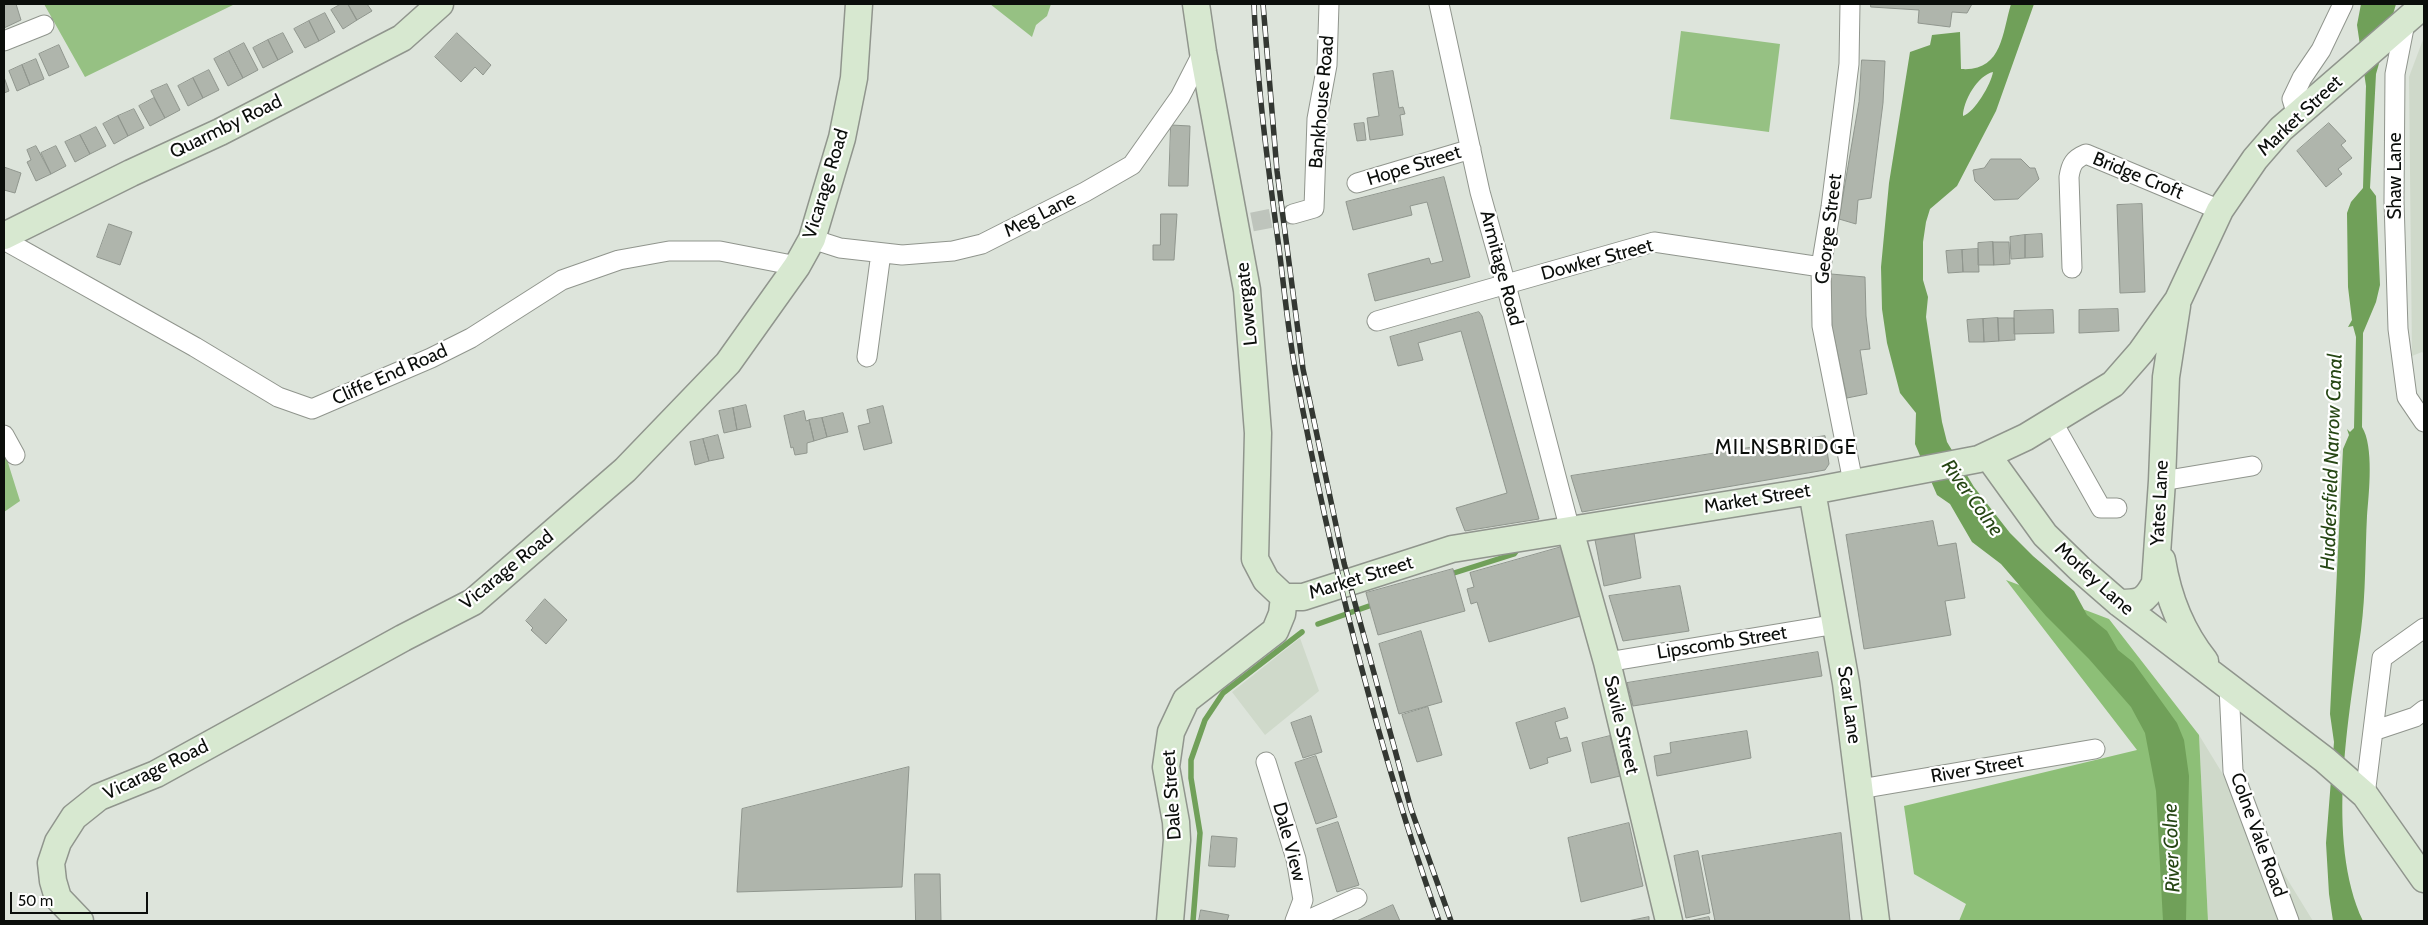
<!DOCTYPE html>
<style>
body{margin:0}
#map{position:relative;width:2428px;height:925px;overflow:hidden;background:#dde4db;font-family:Cabin,sans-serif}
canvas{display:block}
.frame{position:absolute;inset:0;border:5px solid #0b0e0b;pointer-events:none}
.scale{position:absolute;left:10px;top:892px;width:138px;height:22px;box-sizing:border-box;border:2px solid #0b0e0b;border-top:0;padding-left:6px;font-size:15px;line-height:18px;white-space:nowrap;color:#0b0e0b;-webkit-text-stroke:4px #fff;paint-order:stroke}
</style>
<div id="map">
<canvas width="2428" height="925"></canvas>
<div class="frame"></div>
<div class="scale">50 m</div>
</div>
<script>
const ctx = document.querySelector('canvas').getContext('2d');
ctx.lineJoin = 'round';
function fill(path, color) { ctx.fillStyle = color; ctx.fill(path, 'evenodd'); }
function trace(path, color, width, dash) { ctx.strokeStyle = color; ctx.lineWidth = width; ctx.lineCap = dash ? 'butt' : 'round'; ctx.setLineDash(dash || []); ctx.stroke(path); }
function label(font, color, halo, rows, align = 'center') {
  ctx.font = font + ' Cabin,sans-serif'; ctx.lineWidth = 4.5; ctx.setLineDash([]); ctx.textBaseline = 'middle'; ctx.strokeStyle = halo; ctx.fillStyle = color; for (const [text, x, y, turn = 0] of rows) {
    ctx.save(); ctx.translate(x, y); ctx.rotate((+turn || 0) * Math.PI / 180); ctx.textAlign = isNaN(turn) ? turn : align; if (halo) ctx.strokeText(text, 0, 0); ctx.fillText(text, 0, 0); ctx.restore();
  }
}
const built = new Path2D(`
 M2424 37V354L2422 352 2412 356 2409 77Z
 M1300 638 1319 691 1265 735 1232 692Z
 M2199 735 2252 822 2313 921H2208Z`);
const green = new Path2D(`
 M44 4H235L85 77Z
 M990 4H1051L1047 16 1036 25 1032 37Z
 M1681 31 1780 44 1769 132 1670 119Z
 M4 450 20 501 4 512Z`);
const forest = new Path2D(`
 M2006 580 2109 619 2199 735 2208 921H1959L1966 904 1914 874 1904 806 2137 750Z`);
const water = new Path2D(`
 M2011 4H2034L1996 111 1957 186 1930 209 1926 222 1923 242V280L1928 297 1926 317 1942 422 1947 442 1974 487 2010 533 2033 556 2074 591 2087 615 2107 631 2118 650 2133 662 2177 723 2184 740 2189 776 2186 921H2163L2156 791 2145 733 2131 707 2089 659 2046 616 2001 564 1972 542 1950 504 1937 495 1915 444 1916 413 1900 393 1887 343 1882 309 1881 267 1889 183 1910 52 1930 45 1932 35 1960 32 1961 69C2002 72 2002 34 2011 4ZM1993 72C1991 84 1975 112 1963 116 1963 101 1978 75 1993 72Z
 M2361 4H2396L2376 74 2370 188 2376 196 2380 285 2376 302 2363 333 2362 427C2374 446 2369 493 2367 516 2365 554 2366 593 2361 630 2349 716 2325 840 2363 921H2333L2329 894 2326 843 2334 742 2330 714 2343 449 2349 435 2347 429 2350 432 2354 428 2356 337 2353 326 2348 327 2352 320 2348 287 2347 213 2351 202 2363 188 2366 86 2357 25Z`);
const stream = new Path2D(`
 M1454 573 1514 554 1518 549
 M1318 624 1369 606
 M1193 921 1200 833 1191 778V760L1205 720 1223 693 1302 632`);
const building = new Path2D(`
 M4 4H16L21 20 4 28Z
 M341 4H348L357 20 343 29 331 10Z
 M348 4H367L372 11 357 20Z
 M1871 4H1972L1967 13 1952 12 1950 27 1918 23 1919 10 1871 7Z
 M325 13 335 32 319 41 309 21Z
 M309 21 319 41 305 48 294 29Z
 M283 33 293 52 278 60 268 40Z
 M457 33 491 65 483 75 475 67 461 82 435 57Z
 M268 40 278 60 263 68 253 48Z
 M244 43 258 70 243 78 229 51Z
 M59 45 69 67 49 76 39 54Z
 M229 51 243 78 228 86 214 59Z
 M36 59 44 79 30 85 22 65Z
 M1862 60 1885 61 1883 103 1871 198 1858 200 1856 224 1839 219 1859 102Z
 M22 65 30 85 17 91 9 71Z
 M209 70 219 90 203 98 193 78Z
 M1393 71 1399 108 1403 107 1405 114 1400 115 1403 135 1370 140 1367 118 1379 116 1373 74Z
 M4 77 9 91 4 93Z
 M193 78 203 98 188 106 178 86Z
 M167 84 180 110 165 118 151 91Z
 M154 98 165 118 150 126 139 106Z
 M134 109 144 128 128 136 118 116Z
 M118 116 128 136 114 144 103 124Z
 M1364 123 1366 140 1357 141 1354 124Z
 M2329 123 2346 141 2341 145 2352 158 2338 169 2342 174 2326 187 2297 151Z
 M1171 125 1190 126 1188 186H1169Z
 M96 127 106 146 90 154 80 135Z
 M80 135 90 154 75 162 65 142Z
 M36 146 51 174 36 181 27 162 31 160 27 150Z
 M56 146 66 166 51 174 41 153Z
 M1991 159H2021L2030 168H2035L2039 179 2018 199 1994 200 1975 181 1973 170 1984 168Z
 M4 167 21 173 15 193 4 190Z
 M1444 177 1470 277 1375 301 1368 274 1429 258 1431 264 1443 261 1427 202 1410 206 1412 215 1353 230 1346 202Z
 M2142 204 2145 292 2120 293 2117 205Z
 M1161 214H1177L1174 260H1153V245H1160Z
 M109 224 132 232 120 265 97 257Z
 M2042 234 2043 257 2025 258V235Z
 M2025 235V258L2011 259 2010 237Z
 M1993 242H2009L2010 264 1994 265Z
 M1993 242 1994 265H1978V243Z
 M1978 249 1979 272H1963L1962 250Z
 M1962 250 1963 272 1948 273 1946 251Z
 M1831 274 1865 277 1866 316 1870 349 1860 350 1867 394 1847 398 1832 327Z
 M2118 309 2119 331 2079 333V310Z
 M2053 310 2054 333 2014 334V311Z
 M1479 312 1482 316 1539 519 1465 531 1456 508 1507 493 1461 331 1418 343 1423 360 1398 366 1390 337Z
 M1998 318H2014L2015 340 1999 341Z
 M1998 318 1999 341 1984 342 1983 319Z
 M1983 319 1984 342H1969L1967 320Z
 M746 405 751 427 737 430 733 408Z
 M883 406 892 443 864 450 858 426 870 423 867 410Z
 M733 408 737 430 724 433 719 411Z
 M804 411 806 421 809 420 814 441 807 443V453L795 455 793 447 791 448 784 416Z
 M843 413 848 432 827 437 822 418Z
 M822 418 827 437 814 441 809 420Z
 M718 435 724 458 709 461 703 439Z
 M1825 436 1829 464 1825 470 1582 512 1571 476Z
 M703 439 709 461 695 465 690 442Z
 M1933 521 1938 546 1956 543 1965 598 1945 601 1951 635 1864 649 1846 535Z
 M1634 533 1641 578 1604 586 1595 540Z
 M1565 546 1584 615 1489 642 1477 602 1471 604 1467 589 1474 587 1470 573Z
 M1453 569 1465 611 1378 635 1366 593Z
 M1680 586 1689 631 1623 641 1609 596Z
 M545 599 567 620 546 644 531 630 533 628 526 621Z
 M1421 631 1442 702 1399 714 1379 644Z
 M1818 652 1822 676 1633 706 1627 683Z
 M1428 707 1442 755 1417 762 1402 715Z
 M1565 708 1568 718 1555 722 1560 739 1567 737 1571 751 1547 758 1548 763 1530 769 1516 723Z
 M1311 716 1322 752 1303 758 1291 723Z
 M1747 731 1751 758 1657 776 1654 756 1671 753 1670 743Z
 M1610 736 1620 776 1591 783 1582 743Z
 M1316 756 1337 817 1316 824 1295 763Z
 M909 767 902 887 737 892 742 809Z
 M1338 822 1359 885 1337 892 1317 829Z
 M1629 823 1643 886 1581 902 1568 838Z
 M1841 833 1850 921H1715L1702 856Z
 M1212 836 1237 838 1235 867 1209 866Z
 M1698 851 1710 913 1686 918 1674 856Z
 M915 874H940L941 921H916Z
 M1393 905 1400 921H1357Z
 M1201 910 1229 915 1227 921H1199Z
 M1649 917V921H1628Z
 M1709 917 1710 921H1689Z`);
const streetTunnel = new Path2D(`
 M1252 222 1293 214`);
const street = new Path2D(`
 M1439 4 1480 192 1506 285 1570 530
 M1850 4 1849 64 1831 207 1821 267 1822 326 1853 482
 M2405 23 2395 74 2394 201 2398 329 2407 397 2424 422
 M4 41 44 25
 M2297 115 2292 99 2302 78 2321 50 2343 4
 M1357 183 1471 149
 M1293 214 1314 208 1317 119 1327 65 1329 4
 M812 239 840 248 902 255 953 251 982 244 1085 192 1132 165 1180 97 1203 52
 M4 240 195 347 278 397 312 409 431 358 471 338 562 280 619 260 669 251H720L797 266
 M2072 268 2069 177C2071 164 2074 159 2086 154L2220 210
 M1377 321 1654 242 1821 267
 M867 357 881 253
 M2052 421 2101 508H2117
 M4 435 15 455
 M2162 481 2252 466
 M1607 662 1837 624
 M2229 687 2233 771 2289 921
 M2373 731 2415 717 2424 710
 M1266 762 1296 859 1303 900 1295 921
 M1860 789 2095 749
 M2365 795 2382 658 2424 628
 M1306 921 1357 898`);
const secondary = new Path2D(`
 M1196 4 1203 52 1247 290 1258 433 1255 559 1266 580 1284 597
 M4 236 131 173 220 132 402 38 440 4
 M1988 456 2045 535 2080 569 2119 603 2325 760 2365 795 2424 879
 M1812 491 1846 683 1876 921
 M1570 530 1607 662 1669 921
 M2162 560C2168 597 2181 631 2205 661
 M1284 597H1303L1452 549 1812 491 1979 459 2026 437 2113 384 2141 352 2178 300 2220 210 2255 159 2281 129 2424 5
 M2119 603C2140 603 2145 602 2155 583L2162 481 2166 377 2177 306
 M80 921 58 898 53 881 51 863 58 842 74 817 99 797 156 774 403 638 473 602 625 470 728 363 797 266 812 239 842 138 854 78 859 4
 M1170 921 1177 840 1176 822 1166 767 1171 732 1186 700 1275 631 1282 614 1284 597`);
const rail = new Path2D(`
 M1254 4C1257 85 1268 167 1279 248 1284 288 1288 329 1295 369 1329 553 1377 745 1439 921
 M1263 4 1277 171 1303 369 1344 563 1411 809 1451 921`);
const streetNames = [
 ["Bankhouse Road",1322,102,-85],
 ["Market Street",2300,116,-43],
 ["Quarmby Road",226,127,-26],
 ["Hope Street",1414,166,-17],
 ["Bridge Croft",2138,176,22],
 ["Shaw Lane",2395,176,-90],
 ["Vicarage Road",826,184,-73],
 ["Meg Lane",1040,215,-27],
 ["George Street",1829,229,-83],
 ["Dowker Street",1597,260,-15],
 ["Armitage Road",1501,268,75],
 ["Lowergate",1247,304,-96],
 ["Cliffe End Road",390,375,-24],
 ["Market Street",1757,499,-9],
 ["Yates Lane",2160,503,-87],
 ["Vicarage Road",507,570,-39],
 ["Market Street",1361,578,-17],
 ["Morley Lane",2094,579,42],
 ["Lipscomb Street",1722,643,-9],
 ["Scar Lane",1849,705,82],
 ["Savile Street",1621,725,77],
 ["River Street",1977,769,-10],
 ["Vicarage Road",156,770,-26],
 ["Dale Street",1172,795,-94],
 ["Colne Vale Road",2258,835,70],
 ["Dale View",1289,842,75]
];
const waterNames = [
 ["Huddersfield Narrow Canal",2332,462,-88],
 ["River Colne",1972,498,54],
 ["River Colne",2172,848,-92]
];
const quarterNames = [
 ["MILNSBRIDGE",1786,448]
];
fill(built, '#cfd9ca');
fill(green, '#96c183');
fill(forest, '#8dbf77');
fill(water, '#70a059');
trace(stream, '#70a059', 5.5);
fill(building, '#afb5ac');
trace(building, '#90968e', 1);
trace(streetTunnel, '#bec4bc', 19, [19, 9]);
trace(street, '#90958d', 21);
trace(secondary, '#90958d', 29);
trace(street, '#fff', 19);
trace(secondary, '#d7e8d0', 26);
trace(rail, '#333732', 5.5);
trace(rail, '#fff', 4, [11]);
label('19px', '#0b0e0b', '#fff', streetNames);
label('italic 20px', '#264614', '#fff', waterNames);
ctx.letterSpacing = '1px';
label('21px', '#0b0e0b', '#fff', quarterNames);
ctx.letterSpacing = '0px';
</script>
